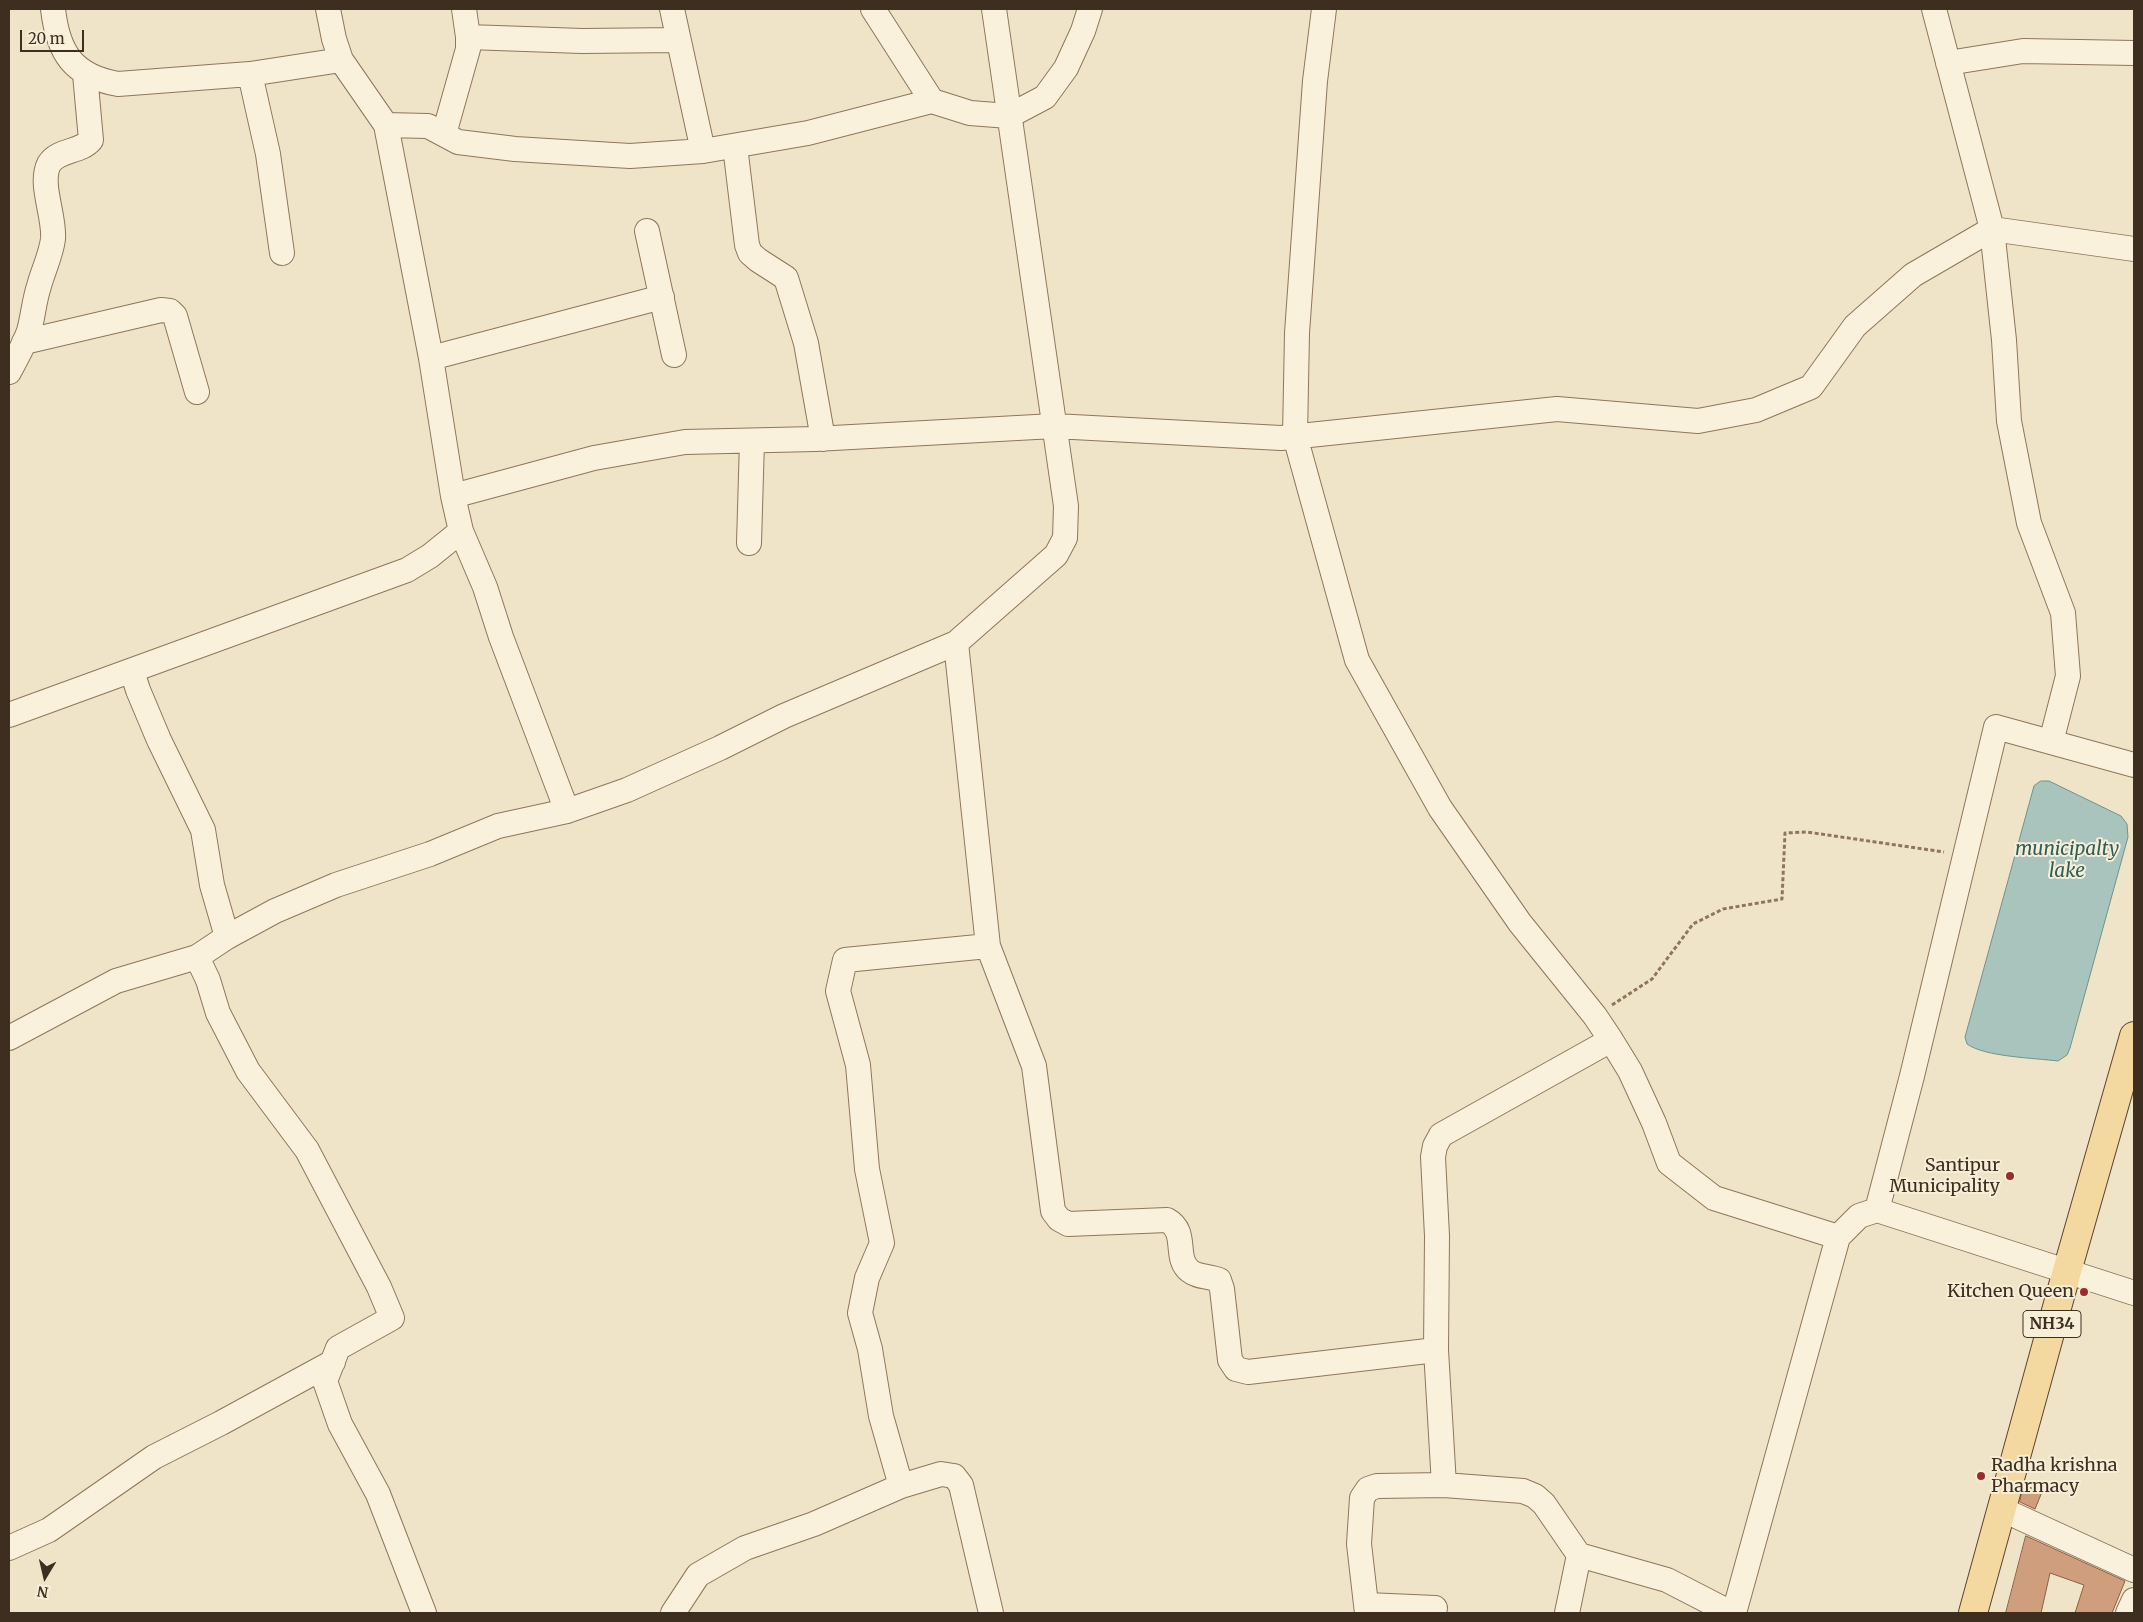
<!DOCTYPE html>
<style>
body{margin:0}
#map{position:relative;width:2143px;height:1622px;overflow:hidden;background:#f0e4c8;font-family:Merriweather,serif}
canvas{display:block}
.frame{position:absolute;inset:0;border:10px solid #3d2e20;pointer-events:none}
.north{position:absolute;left:20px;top:1552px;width:50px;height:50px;-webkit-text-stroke:4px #f7eed8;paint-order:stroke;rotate:189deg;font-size:14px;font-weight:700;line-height:20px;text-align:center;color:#3d2e20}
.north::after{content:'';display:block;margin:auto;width:18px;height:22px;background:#3d2e20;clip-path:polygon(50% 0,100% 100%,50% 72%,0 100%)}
.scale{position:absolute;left:20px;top:30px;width:64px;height:22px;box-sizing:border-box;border:2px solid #3d2e20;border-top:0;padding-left:6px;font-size:15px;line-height:18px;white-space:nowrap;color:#3d2e20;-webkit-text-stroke:4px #f7eed8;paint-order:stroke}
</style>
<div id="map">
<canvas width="2143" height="1622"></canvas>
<div class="frame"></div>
<div class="north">N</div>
<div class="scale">20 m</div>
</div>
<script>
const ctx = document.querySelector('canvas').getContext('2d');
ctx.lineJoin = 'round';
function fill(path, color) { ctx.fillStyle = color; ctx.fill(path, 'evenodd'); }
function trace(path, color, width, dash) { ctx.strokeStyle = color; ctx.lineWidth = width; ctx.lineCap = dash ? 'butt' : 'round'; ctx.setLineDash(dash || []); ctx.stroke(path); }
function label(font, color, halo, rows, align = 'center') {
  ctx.font = font + ' Merriweather,serif'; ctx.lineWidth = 4; ctx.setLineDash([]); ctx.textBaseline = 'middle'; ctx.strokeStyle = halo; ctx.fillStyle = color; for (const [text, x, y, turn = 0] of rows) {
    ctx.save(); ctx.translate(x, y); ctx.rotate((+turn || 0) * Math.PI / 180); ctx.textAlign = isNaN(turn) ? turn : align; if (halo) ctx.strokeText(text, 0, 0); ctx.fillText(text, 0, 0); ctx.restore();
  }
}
const water = new Path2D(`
 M2041 781H2049L2121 816 2127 824 2128 837 2070 1048 2067 1055 2058 1061C2035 1058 1985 1057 1967 1044L1965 1037 2034 786Z`);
const building = new Path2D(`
 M2024 1485 2042 1492 2035 1509 2020 1502Z
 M2026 1536 2125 1581 2112 1613H2075L2084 1585 2050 1573 2041 1613H2006Z`);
const path = new Path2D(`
 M1612 1005 1652 979 1693 924 1723 909 1782 899 1785 833 1807 832 1944 852`);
const street = new Path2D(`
 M53 9C58 53 73 76 118 84L250 74 341 60
 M328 9 334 39 341 60 386 125 431 358 453 496
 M672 9 703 151
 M873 9 932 101 970 113 1009 116 1045 97 1066 68 1083 31 1090 9
 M1324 9 1315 81 1297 333 1295 436 1357 660 1440 808 1520 923 1595 1016 1611 1040 1630 1071 1654 1123 1669 1163 1714 1198 1838 1237
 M1934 9 1992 229 2004 340 2009 421 2029 523 2063 613 2068 676 2051 742
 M468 37 582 41 678 40
 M1948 63 2023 51 2134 53
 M250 74 268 154 282 253
 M386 125 428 126 458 142 515 149 630 156 703 151 808 133 932 101
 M444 134 468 49V37L464 9
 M735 146 747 245 750 253 758 260 786 278 806 343 823 439
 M647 231 674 355
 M24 342 161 310 170 311 175 316 197 392
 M431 358 662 297
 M9 372C16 359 24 345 29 331 33 317 34 301 39 286 43 271 51 255 53 239 55 216 39 184 49 164 58 149 80 153 91 140L85 74
 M461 531 485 587 501 637 567 811
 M749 543 752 441
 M132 671 138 690 159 740 203 830 212 885 227 937
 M9 715 407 570 430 556 461 531 453 496 594 458 685 442 815 439 1054 426 1281 438 1557 409 1698 421 1756 410 1811 387 1855 326 1913 275 1992 229 2134 249
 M988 946 1034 1066 1053 1211 1059 1219 1068 1224 1167 1220C1189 1232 1173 1258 1190 1271 1197 1277 1209 1276 1219 1280L1222 1289 1230 1360 1236 1369 1248 1372 1436 1350
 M9 1038 116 981 197 957
 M1877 1210 1912 1076 1996 727 2134 765
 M1444 1485 1523 1491 1535 1496 1544 1504 1579 1555 1667 1580 1731 1613
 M901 1486 941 1474 954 1476 961 1485 991 1613
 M2001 1509 2134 1570
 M9 1548 49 1530 154 1457 221 1423 333 1362
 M1367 1605 1435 1608
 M424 1613 378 1494 340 1424 325 1381 338 1348 392 1318 379 1287 307 1150 248 1071 218 1013 208 980 197 957 227 937 275 911 336 885 430 854 498 826 567 811 627 790 720 748 784 716 956 643 1056 555 1065 538 1066 506 994 9
 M673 1613 698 1575 745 1548 814 1524 901 1486 881 1416 870 1349 860 1313 867 1278 882 1243 867 1169 858 1065 838 991 845 960 988 946 956 643
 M1367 1613 1359 1544 1362 1498 1368 1489 1377 1486 1444 1485 1436 1350 1437 1236 1433 1157 1435 1146 1441 1135 1611 1040
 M1567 1613 1579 1555
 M1734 1613 1838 1237 1859 1216 1877 1210 2134 1293
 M2128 1613 2134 1600`);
const primary = new Path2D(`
 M1973 1613 2067 1271 2134 1036`);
const markers = [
 [2010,1176,5,"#9e2a2b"],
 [2084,1292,5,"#9e2a2b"],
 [1981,1476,5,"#9e2a2b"]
];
const shields = [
 [2052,1324,58]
];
const shieldNames = [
 ["NH34",2052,1324]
];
const poiNames = [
 ["Santipur",2000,1166],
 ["Municipality",2000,1187],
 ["Kitchen Queen",2074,1292],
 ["Radha krishna",1991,1466,"left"],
 ["Pharmacy",1991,1487,"left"]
];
const waterNames = [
 ["municipalty",2067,850],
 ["lake",2067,872]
];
fill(water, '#a9c4bc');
trace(water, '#6f938a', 1);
fill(building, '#cf9f7d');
trace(building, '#8d5f41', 1);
trace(street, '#8d765c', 26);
trace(primary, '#5b4430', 30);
trace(path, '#8d765c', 3, [4, 2.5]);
trace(street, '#faf1dc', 24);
trace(primary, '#f3d9a0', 28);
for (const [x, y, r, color] of markers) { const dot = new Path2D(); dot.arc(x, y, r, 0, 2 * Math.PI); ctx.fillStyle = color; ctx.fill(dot); trace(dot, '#f7eed8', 2); }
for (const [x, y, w] of shields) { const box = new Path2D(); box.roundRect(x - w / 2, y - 13.5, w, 27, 4); ctx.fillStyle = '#f7eed8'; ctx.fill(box); trace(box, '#3d2e20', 1); }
label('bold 16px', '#3d2e20', null, shieldNames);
label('18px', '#3d2e20', '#f7eed8', poiNames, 'right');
label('italic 19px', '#2f5d5a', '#f7eed8', waterNames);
</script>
